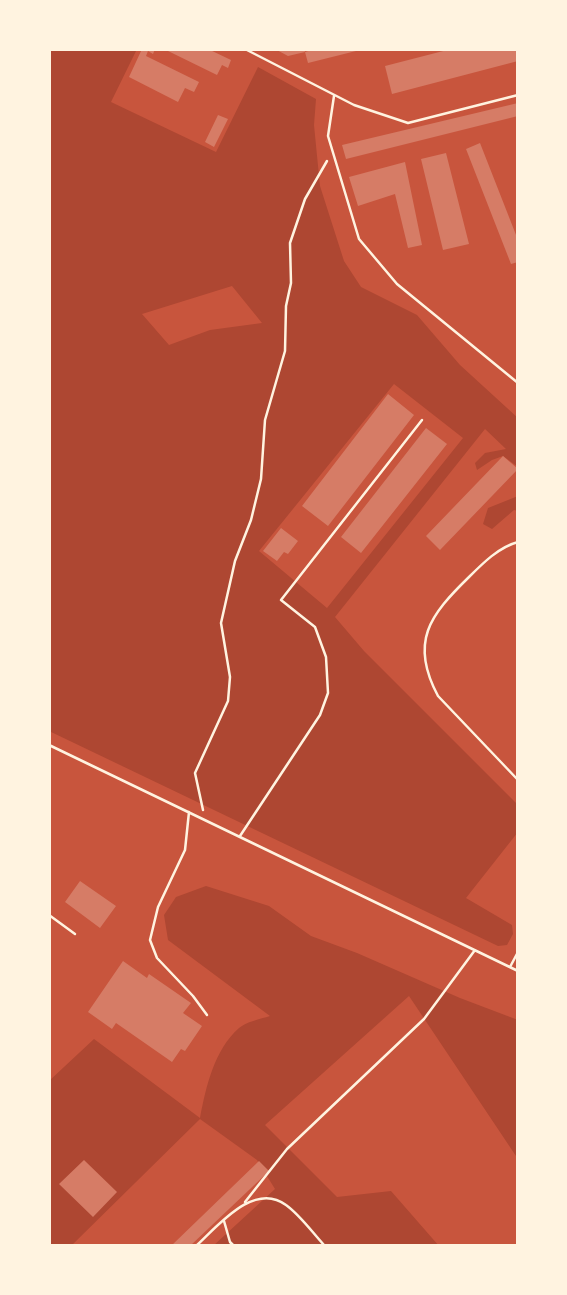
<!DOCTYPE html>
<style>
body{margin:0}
#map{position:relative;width:567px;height:1295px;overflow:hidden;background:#c8553d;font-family:Roboto,sans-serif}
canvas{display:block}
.frame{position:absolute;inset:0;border:51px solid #fff3e0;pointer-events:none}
</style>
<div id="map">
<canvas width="567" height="1295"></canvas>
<div class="frame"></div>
</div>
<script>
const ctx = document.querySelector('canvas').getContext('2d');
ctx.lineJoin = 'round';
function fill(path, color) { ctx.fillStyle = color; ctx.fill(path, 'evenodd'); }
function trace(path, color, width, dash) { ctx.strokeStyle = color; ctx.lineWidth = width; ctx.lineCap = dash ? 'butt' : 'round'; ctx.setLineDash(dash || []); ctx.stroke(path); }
const green = new Path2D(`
 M49 49H137L111 102 216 152 258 67 316 99 314 125 320 186 344 261 361 287 417 315 460 365 518 418V467L503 456 492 460 477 470 475 463 485 453 506 449 485 429 335 617 364 651 518 805V832L466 898 512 925 513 934 507 945 498 946 49 731ZM232 286 262 323 210 330 169 345 142 314ZM394 384 463 438 327 608 259 551Z
 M518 496V511L514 510 492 529 483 524 488 508Z
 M206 886 269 906 311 936 357 953 460 998 518 1020V1159L409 996 265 1125 337 1197 391 1191 439 1246H213L275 1189 257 1160 200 1119 71 1246H49V1081L94 1039 200 1118C206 1087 214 1050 239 1028 246 1022 260 1019 270 1016L168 940 164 915 176 897Z`);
const building = new Path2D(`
 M142 49H155L153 54 148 51 146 56 199 82 194 92 185 88 178 102 129 77Z
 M169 49H208L231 60 228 68 222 65 217 75 168 51Z
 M275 49H304L305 52 288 56Z
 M315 49H360V50L308 63 305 52Z
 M451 49H518V61L392 94 385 66Z
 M518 103V116L346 159 342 145Z
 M218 115 228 119 214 147 205 142Z
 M480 143 518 240V262L511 264 466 149Z
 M446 153 469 244 443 250 421 159Z
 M405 162 422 245 408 248 395 194 358 206 349 177Z
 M388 394 414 415 328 526 302 506Z
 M426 428 447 444 361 553 341 537Z
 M503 456 518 469 440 550 426 536Z
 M281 528 298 541 288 554 284 552 277 561 263 551Z
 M80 881 116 906 100 928 65 902Z
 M123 961 147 978 149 974 191 1003 183 1013 202 1026 185 1051 181 1049 172 1062 116 1023 112 1029 88 1012Z
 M84 1160 117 1192 93 1217 59 1184Z
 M259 1161 269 1171 190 1246H171Z`);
const path = new Path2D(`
 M203 810 195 773 228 701 230 677 221 623 235 561 251 520 261 479 265 420 285 351 286 306 291 283 290 243 305 199 327 161`);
const service = new Path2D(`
 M245 49 354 105 408 123 518 95
 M334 96 328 136 359 239 397 284 518 383
 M518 542C499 547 483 563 469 577 430 615 409 642 438 696L518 780
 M49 745 518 971
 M189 812 185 850 158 907 150 940 157 958 193 996 207 1015
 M240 836 320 715 328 693 326 657 315 627 281 600 422 420
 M49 915 75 934
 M510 967 518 952
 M245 1202 287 1149 424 1019 475 950
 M224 1221 230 1242 234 1246
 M196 1246C218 1226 254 1181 286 1205 300 1215 312 1232 324 1245`);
fill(green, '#ae4732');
fill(building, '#d67c66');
trace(path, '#fff3e0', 2.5);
trace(service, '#fff3e0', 2.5);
</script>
